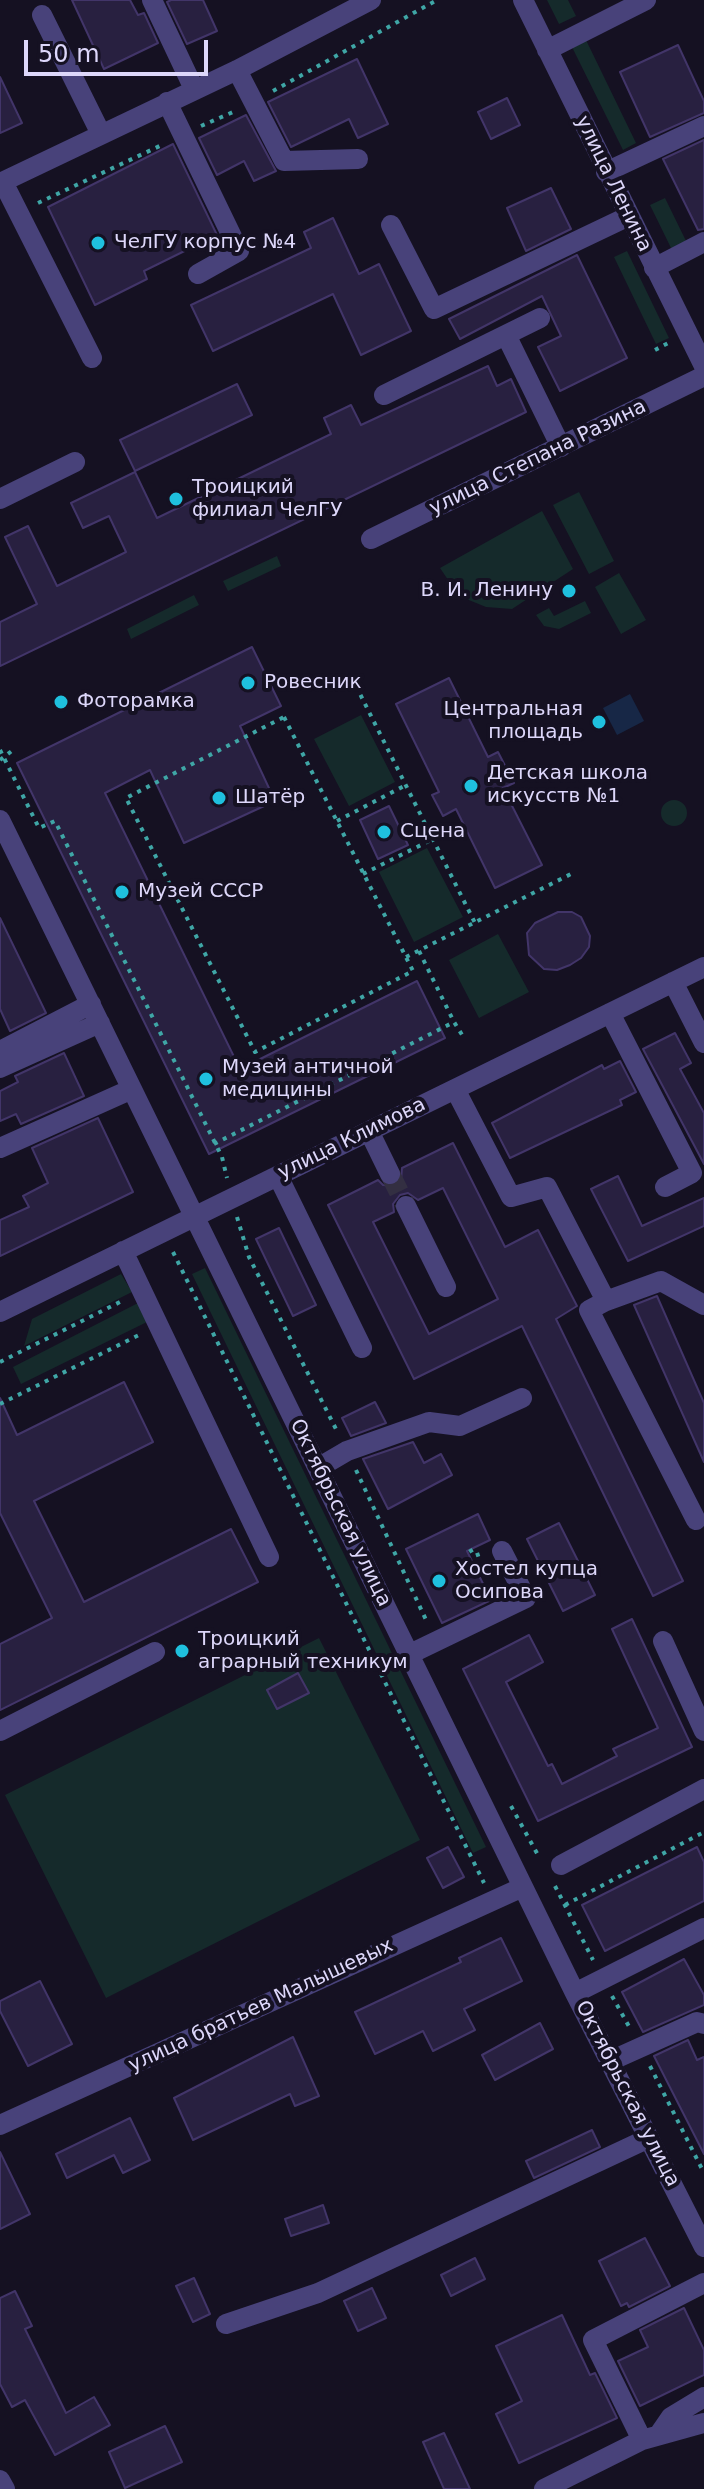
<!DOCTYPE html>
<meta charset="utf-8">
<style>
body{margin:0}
#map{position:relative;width:704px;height:2489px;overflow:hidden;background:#151122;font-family:"DejaVu Sans",sans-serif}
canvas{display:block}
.scale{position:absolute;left:24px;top:40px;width:184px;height:36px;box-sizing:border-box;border:4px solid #ddd7fa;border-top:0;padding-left:10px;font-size:24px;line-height:28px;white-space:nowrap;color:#ddd7fa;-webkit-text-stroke:6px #151122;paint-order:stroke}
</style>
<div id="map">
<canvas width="704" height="2489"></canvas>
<div class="scale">50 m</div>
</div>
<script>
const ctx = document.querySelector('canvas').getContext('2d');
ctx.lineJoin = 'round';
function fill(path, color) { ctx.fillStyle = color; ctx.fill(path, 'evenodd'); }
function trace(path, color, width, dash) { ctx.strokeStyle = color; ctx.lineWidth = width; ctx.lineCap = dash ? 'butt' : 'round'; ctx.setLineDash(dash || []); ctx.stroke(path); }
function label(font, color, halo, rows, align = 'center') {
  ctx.font = font + ' "DejaVu Sans",sans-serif'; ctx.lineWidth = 8; ctx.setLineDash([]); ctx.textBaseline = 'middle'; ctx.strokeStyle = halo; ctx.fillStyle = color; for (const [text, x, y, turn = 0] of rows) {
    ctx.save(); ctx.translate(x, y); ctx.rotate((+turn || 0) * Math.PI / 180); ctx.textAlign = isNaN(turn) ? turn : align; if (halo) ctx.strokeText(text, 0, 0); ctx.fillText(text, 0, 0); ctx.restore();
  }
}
const green = new Path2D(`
 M547 0H568L576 16 559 24Z
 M586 40 636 143 623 150 572 47Z
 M665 198 687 243 672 250 650 205Z
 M627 251 669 338 656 344 614 257Z
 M579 492 614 561 589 574 553 505Z
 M542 511 573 569 512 609 486 607 459 596 440 568Z
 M277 556 281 566 228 591 223 581Z
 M619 573 646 620 621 634 595 587Z
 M194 595 199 605 131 639 127 629Z
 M585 601 591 613 559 629 544 626 536 615 549 608 554 616Z
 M361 715 395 782 349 806 314 739Z
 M661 813a13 13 0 1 1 26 0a13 13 0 1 1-26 0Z
 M427 848 463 917 414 942 379 872Z
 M498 934 529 992 479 1018 449 960Z
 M205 1268 486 1847 473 1853 192 1274Z
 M121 1274 132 1292 24 1346 32 1319Z
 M140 1302 149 1321 21 1384 13 1367Z
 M319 1638 420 1840 106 1998 5 1795Z`);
const water = new Path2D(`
 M630 694 644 721 617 735 603 708Z`);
const building = new Path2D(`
 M72 0H130L138 15 144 13 158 43 104 69Z
 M171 0H203L217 31 187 44 167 2Z
 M678 45 704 101V113L650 137 620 72Z
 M357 59 388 124 358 138 349 119 291 147 268 102Z
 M0 77 22 123 0 133Z
 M507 98 520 125 491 139 478 112Z
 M246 115 276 171 254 181 244 161 217 175 199 138Z
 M704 140V229L698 230 663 159Z
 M173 144 217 235 144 271 147 279 95 305 48 207Z
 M551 188 571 229 526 251 507 208Z
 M333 218 359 274 379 264 411 331 361 355 333 294 213 351 191 305 311 248 304 232Z
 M577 255 627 358 560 391 538 347 561 336 542 296 460 339 449 319Z
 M488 366 497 386 511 379 526 412 0 666V622L37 604 5 537 28 526 57 586 126 552 109 516 83 528 71 503 135 472 157 518 331 434 324 418 351 405 361 425Z
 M237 384 252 415 135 471 120 440Z
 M252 647 281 706 240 726 275 801 184 843 150 770 105 793 240 1069 417 981 445 1038 209 1154 17 763Z
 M449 678 488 757 498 752 514 783 503 788 542 865 495 888 456 809 443 816 432 795 439 792 396 704Z
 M389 806 408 845 378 859 360 820Z
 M558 912H572L581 917 590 936 589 947 581 958 570 965 557 970 544 969 529 955 527 933 535 923Z
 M0 918 46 1013 10 1031 0 1009Z
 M675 1033 691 1063 680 1069 704 1113V1164L643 1049Z
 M64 1053 84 1096 21 1124 16 1114 0 1121V1091L18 1082 15 1076Z
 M620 1061 636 1092 620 1100 622 1105 510 1158 492 1123 602 1065 604 1069Z
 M98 1118 133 1192 0 1256V1220L29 1207 23 1196 48 1183 32 1148Z
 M453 1143 505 1247 538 1230 577 1306 556 1319 683 1581 653 1596 522 1326 414 1379 328 1205 378 1180 383 1185 395 1186 401 1181 402 1168ZM443 1188 498 1299 429 1334 373 1222 394 1212 393 1204 400 1195 408 1193 418 1200Z
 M618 1176 642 1226 704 1198V1226L628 1261 591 1189Z
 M279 1228 316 1305 293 1316 256 1239Z
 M657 1296 704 1403V1462L634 1305Z
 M124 1382 153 1442 34 1501 84 1602 231 1529 258 1582 0 1710V1644L52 1618 0 1513V1398L17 1435Z
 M375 1402 386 1423 351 1436 342 1418Z
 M413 1442 424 1463 441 1454 452 1475 388 1509 363 1459Z
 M478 1514 490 1540 467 1551 491 1600 442 1623 406 1549Z
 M559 1523 595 1595 563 1611 527 1539Z
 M632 1619 692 1747 538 1821 463 1669 529 1635 543 1662 506 1682 548 1766 552 1764 562 1784 617 1756 613 1749 658 1728 612 1629Z
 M298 1673 309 1693 277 1709 267 1690Z
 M448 1847 464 1877 443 1888 427 1858Z
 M697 1847 704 1862V1901L605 1951 582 1905Z
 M501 1938 522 1981 464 2009 475 2030 433 2051 423 2031 375 2054 355 2012 461 1962 459 1958Z
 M684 1959 704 1995V2005L643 2032 622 1992Z
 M40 1981 72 2044 28 2066 0 2011V2001Z
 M540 2023 553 2049 495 2080 482 2055Z
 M293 2037 319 2096 295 2106 290 2094 193 2140 174 2098Z
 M688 2040 697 2060 704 2057V2154L654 2056Z
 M130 2118 150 2160 123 2173 114 2155 67 2178 56 2154Z
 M592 2130 600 2147 534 2178 526 2161Z
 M0 2152 30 2214 0 2229Z
 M323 2205 329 2223 291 2236 285 2219Z
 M645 2238 670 2286 629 2307 627 2303 621 2306 599 2261Z
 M475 2258 485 2279 451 2296 441 2275Z
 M194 2278 210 2314 193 2322 176 2286Z
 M372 2288 386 2318 358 2331 344 2301Z
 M15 2291 32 2326 25 2329 66 2413 94 2397 110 2425 55 2455 25 2400 12 2407 0 2384V2298Z
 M684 2308 704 2350V2375L640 2406 618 2361 648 2347 640 2330Z
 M562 2315 590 2375 595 2373 617 2418 519 2463 496 2414 522 2401 496 2346Z
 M165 2426 182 2462 125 2488 109 2452Z
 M444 2433 470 2489H444L423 2442Z`);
const minorTunnel = new Path2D(`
 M390 1174 406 1206`);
const path = new Path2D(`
 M273 91 437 0
 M201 126 233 112
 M38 203 164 144
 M655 350 670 342
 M356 686 475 923
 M284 717 413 971 255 1052 126 798Z
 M0 750 39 828 55 821 222 1157 227 1178
 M0 760 13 750
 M337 821 406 785
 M363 874 433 839
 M419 951 454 1022
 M406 957 571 874
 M214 1144 454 1022 464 1038
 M237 1217 249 1257 338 1433
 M173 1252 484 1883
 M0 1362 122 1301
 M0 1404 141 1334
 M356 1470 427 1622
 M470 1549 474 1556 480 1554
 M511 1806 539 1857
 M555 1886 593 1960
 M565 1905 704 1832
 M612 1996 631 2030
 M650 2066 704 2173`);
const minor = new Path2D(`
 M152 0 194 89
 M523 0 704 366
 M42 15 101 134
 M547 50 646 0
 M237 70 284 161 358 159
 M167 102 239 251 198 274
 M606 172 704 126
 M3 182 92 358
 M0 183 237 70 371 0
 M391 225 434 309 629 216
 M654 268 704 242
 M506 335 561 447
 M384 395 540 318
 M0 499 75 462
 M371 539 704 376
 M0 820 575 1993 704 2247
 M673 982 704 1043
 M610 1013 692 1173 665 1187
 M0 1051 91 1004
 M0 1068 100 1023
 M455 1089 511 1197 547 1187 606 1301 589 1310 696 1520
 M369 1131 390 1174
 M0 1148 132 1089
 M278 1176 362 1348
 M406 1206 446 1287
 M123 1251 269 1557
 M606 1301 661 1281 704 1305
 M0 1312 704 967
 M318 1468 347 1451 429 1422 460 1426 522 1398
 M663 1641 704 1731
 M410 1654 526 1598 502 1551
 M0 1731 155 1652
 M561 1865 704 1789
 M575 1993 704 1928
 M610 2061 697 2022 704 2024
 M0 2125 523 1887
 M226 2324 318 2293 649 2138
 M660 2433 671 2417 704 2397
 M642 2440 593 2340 704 2283
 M0 2480 5 2489
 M544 2489 642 2440 704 2423`);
const markers = [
 [98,243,8,"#1fc0de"],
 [176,499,8,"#1fc0de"],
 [569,591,8,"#1fc0de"],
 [248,683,8,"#1fc0de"],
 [61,702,8,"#1fc0de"],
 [599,722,8,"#1fc0de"],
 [471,786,8,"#1fc0de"],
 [219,798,8,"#1fc0de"],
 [384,832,8,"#1fc0de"],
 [122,892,8,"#1fc0de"],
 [206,1079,8,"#1fc0de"],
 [439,1581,8,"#1fc0de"],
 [182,1651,8,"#1fc0de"]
];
const streetNames = [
 ["улица Ленина",613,184,64],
 ["улица Степана Разина",538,458,-26],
 ["улица Климова",352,1139,-26],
 ["Октябрьская улица",340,1513,64],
 ["улица братьев Малышевых",261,2006,-25],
 ["Октябрьская улица",627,2094,63]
];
const poiNames = [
 ["ЧелГУ корпус №4",114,243],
 ["Троицкий",192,488],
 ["филиал ЧелГУ",192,511],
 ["В. И. Ленину",553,591,"right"],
 ["Ровесник",264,683],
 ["Фоторамка",77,702],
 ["Центральная",583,710,"right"],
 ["площадь",583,733,"right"],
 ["Детская школа",487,774],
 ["искусств №1",487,797],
 ["Шатёр",235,798],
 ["Сцена",400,832],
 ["Музей СССР",138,892],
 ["Музей античной",222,1068],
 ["медицины",222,1091],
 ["Хостел купца",455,1570],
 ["Осипова",455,1593],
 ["Троицкий",198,1640],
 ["аграрный техникум",198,1663]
];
fill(green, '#152a2b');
fill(water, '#172746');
fill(building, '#282040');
trace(building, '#423569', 2);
trace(minorTunnel, '#332f42', 20, [20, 10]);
trace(path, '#3fa6a6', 4, [4, 6]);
trace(minor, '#48427a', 20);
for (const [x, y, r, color] of markers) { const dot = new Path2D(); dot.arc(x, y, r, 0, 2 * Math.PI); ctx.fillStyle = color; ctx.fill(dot); trace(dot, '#151122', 3); }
label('20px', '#ddd7fa', '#151122', streetNames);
label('20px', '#ddd7fa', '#151122', poiNames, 'left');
</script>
